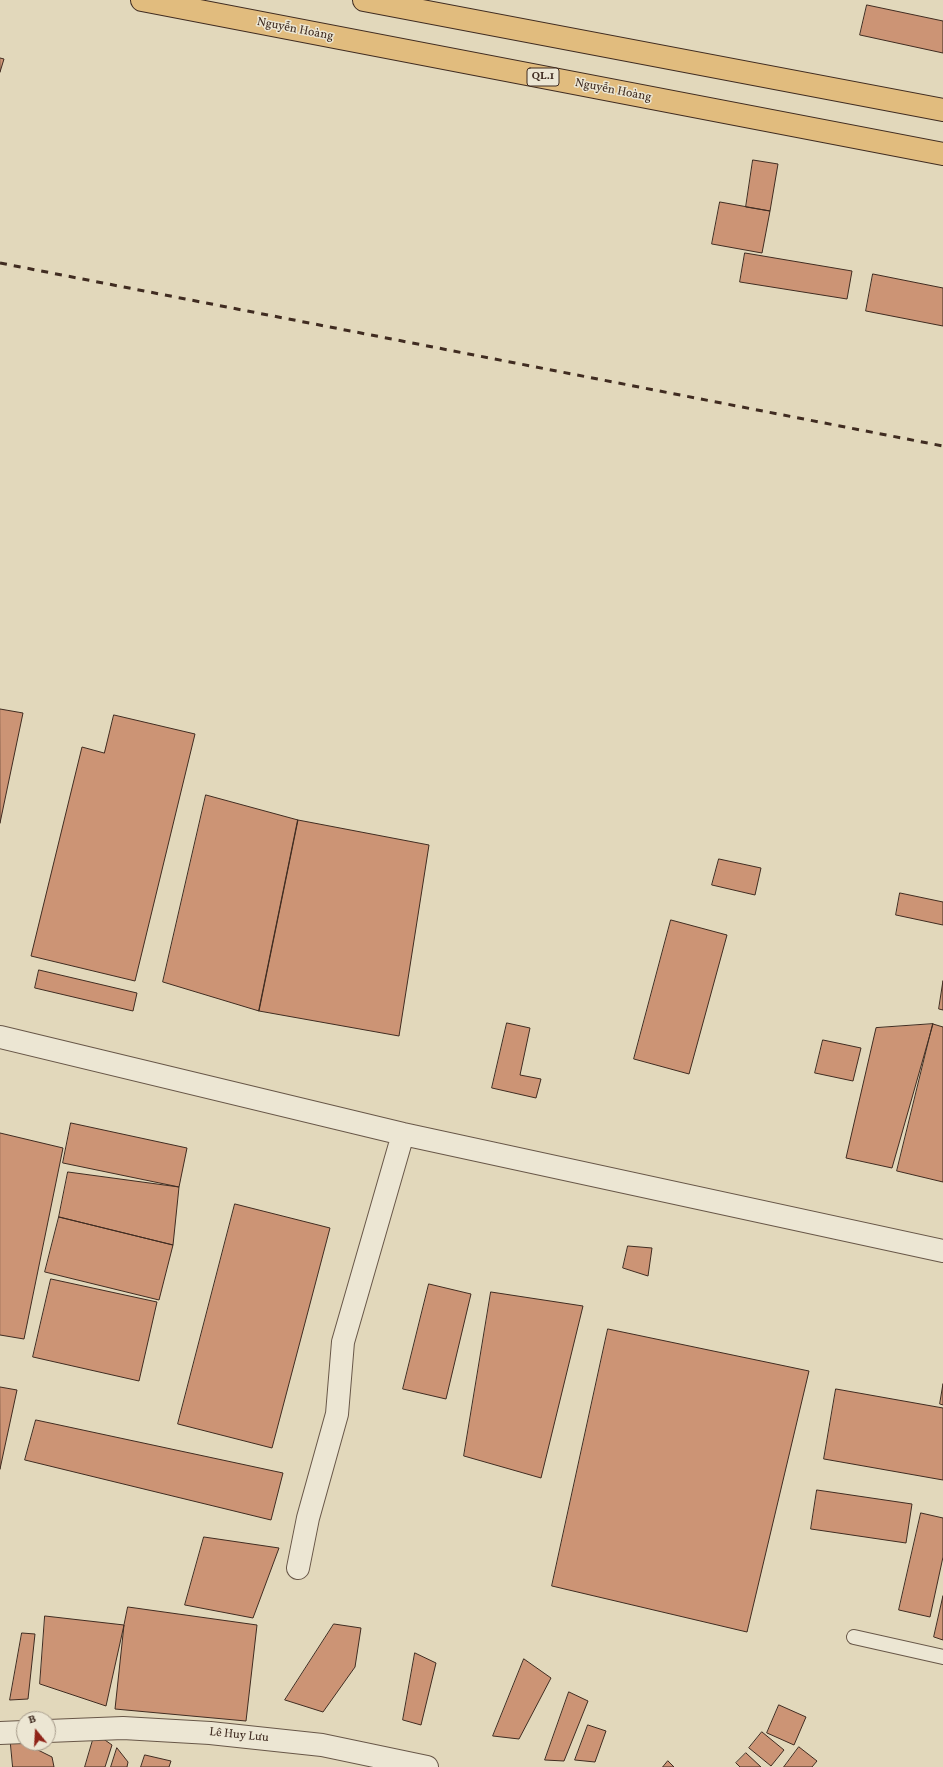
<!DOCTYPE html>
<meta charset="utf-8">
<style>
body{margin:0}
#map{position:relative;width:943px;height:1767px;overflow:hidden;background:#e2d8bb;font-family:Vollkorn,serif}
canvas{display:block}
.north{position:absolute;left:16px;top:1711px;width:40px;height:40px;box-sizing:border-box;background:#ece6d3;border:1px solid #a79c8c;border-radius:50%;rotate:342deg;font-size:11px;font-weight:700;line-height:16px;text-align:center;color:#402c21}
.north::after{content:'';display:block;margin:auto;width:14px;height:18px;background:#8f2418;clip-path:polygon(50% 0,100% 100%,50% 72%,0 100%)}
</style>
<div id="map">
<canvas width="943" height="1767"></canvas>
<div class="north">B</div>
</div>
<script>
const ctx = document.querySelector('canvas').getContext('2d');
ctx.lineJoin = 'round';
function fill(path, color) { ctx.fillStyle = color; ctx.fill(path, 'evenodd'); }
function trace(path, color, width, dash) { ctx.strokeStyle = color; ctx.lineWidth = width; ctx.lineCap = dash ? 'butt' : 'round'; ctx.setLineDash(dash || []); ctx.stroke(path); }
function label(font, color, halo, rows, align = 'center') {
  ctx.font = font + ' Vollkorn,serif'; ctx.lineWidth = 3; ctx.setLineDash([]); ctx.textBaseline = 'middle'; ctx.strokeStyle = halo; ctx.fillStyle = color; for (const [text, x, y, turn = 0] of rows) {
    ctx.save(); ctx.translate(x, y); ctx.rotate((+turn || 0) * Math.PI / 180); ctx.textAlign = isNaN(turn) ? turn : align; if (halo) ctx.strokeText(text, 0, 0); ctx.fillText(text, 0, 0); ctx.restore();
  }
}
const building = new Path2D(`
 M867 5 943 21V53L860 35Z
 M0 58 4 59 0 72Z
 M753 160 778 164 770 211 746 207Z
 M720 202 770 211 762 253 712 244Z
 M745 253 852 271 847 299 740 282Z
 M873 274 943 288V326L866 311Z
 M0 709 23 713 0 823Z
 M114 715 195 734 135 981 31 956 82 747 104 753Z
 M206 795 298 820 259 1011 163 982Z
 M298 820 429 845 399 1036 259 1011Z
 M719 859 761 868 755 895 712 885Z
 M900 893 943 902V925L896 915Z
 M671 920 727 935 689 1074 634 1059Z
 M39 970 137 993 133 1011 35 988Z
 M943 981V1010L939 1009Z
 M507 1023 530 1028 520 1075 541 1079 536 1098 492 1088Z
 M933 1024 943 1027V1182L897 1171Z
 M933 1024 892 1168 846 1158 876 1028Z
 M823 1040 861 1048 853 1081 815 1073Z
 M71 1123 187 1148 179 1187 63 1163Z
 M0 1133 63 1148 24 1339 0 1335Z
 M68 1172 179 1187 173 1245 59 1217Z
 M235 1204 330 1228 272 1448 178 1424Z
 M59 1217 173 1245 159 1300 45 1272Z
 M628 1246 652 1248 648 1276 623 1268Z
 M51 1279 157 1302 139 1381 33 1357Z
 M429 1284 471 1294 446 1399 403 1389Z
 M491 1292 583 1306 541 1478 464 1456Z
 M608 1329 809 1371 747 1632 552 1586Z
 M943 1384V1405L940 1404Z
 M0 1387 17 1390 0 1469Z
 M836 1389 943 1408V1480L824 1459Z
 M36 1420 283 1473 271 1520 25 1460Z
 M817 1490 912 1504 906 1543 811 1529Z
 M921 1513 943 1518V1557L930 1617 899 1610Z
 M204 1537 279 1548 253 1618 185 1605Z
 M943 1596V1640L934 1637Z
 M128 1607 257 1625 246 1721 115 1709 124 1625Z
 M45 1616 124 1625 106 1706 40 1684Z
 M334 1624 361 1628 355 1667 323 1712 285 1700Z
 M22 1633 35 1634 28 1699 10 1700Z
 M415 1653 436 1663 421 1725 403 1720Z
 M524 1659 551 1678 519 1739 493 1736Z
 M569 1692 588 1701 564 1761 545 1760Z
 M779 1705 806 1717 794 1745 767 1733Z
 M588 1725 606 1731 595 1762 575 1760Z
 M762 1732 784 1750 771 1766 749 1748Z
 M95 1733 112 1745 105 1767H85Z
 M10 1736 52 1757 54 1767H13Z
 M799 1747 817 1761 812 1767H784Z
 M117 1748 128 1762 127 1767H111Z
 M746 1753 761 1767H740L736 1763Z
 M145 1755 171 1761 169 1767H141Z
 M668 1761 674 1767H663Z`);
const service = new Path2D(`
 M854 1637 943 1657`);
const minor = new Path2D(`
 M0 1037 403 1134 943 1251
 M298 1568 308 1518 337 1414 343 1342 403 1134
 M48 1731 123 1728 210 1733 322 1745 427 1767
 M0 1733 24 1732`);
const trunk = new Path2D(`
 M142 0 943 154
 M364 0 943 110`);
const rail = new Path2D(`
 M0 263 943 446`);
const shields = [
 [543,77,32]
];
const shieldNames = [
 ["QL.1",543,77]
];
const streetNames = [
 ["Nguyễn Hoàng",295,30,11],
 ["Nguyễn Hoàng",613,91,11],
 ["Lê Huy Lưu",239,1736,6]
];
fill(building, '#cc9475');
trace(building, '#402c21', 1);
trace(service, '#685748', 16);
trace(minor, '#685748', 24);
trace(trunk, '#402c21', 24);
trace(service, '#ece6d3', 14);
trace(minor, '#ece6d3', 22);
trace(trunk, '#e1bc7e', 22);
trace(rail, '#402c21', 3, [7, 7]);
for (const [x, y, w] of shields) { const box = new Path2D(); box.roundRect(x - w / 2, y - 9, w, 18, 3); ctx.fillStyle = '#ece6d3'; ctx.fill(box); trace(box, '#402c21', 1); }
label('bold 11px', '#402c21', null, shieldNames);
label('12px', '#402c21', '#ece6d3', streetNames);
</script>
